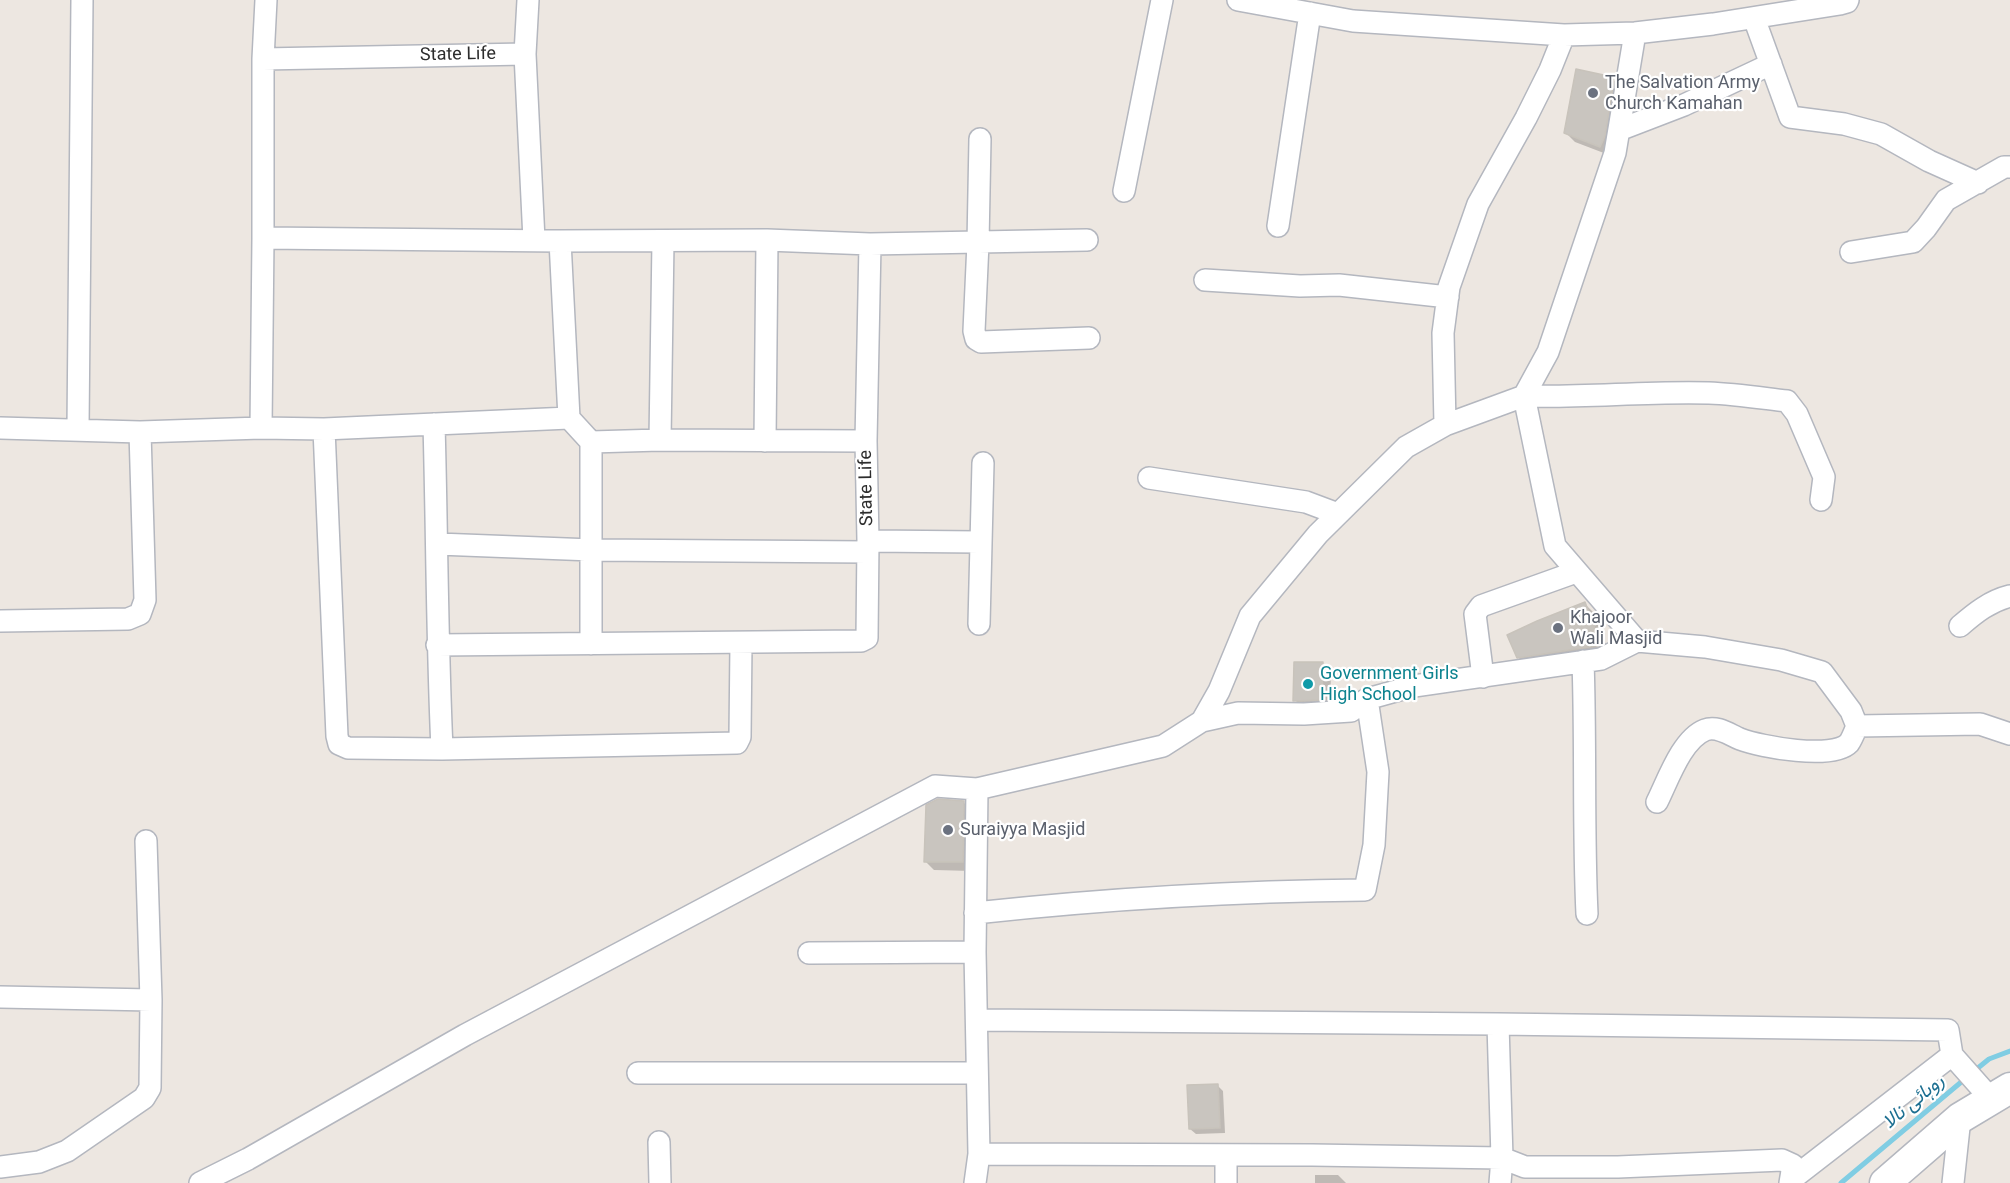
<!DOCTYPE html>
<meta charset="utf-8">
<style>
body{margin:0}
canvas{display:block;background:#ede7e1}
</style>
<canvas width="2010" height="1183"></canvas>
<script>
const ctx = document.querySelector('canvas').getContext('2d');
ctx.lineJoin = 'round';
function fill(path, color) { ctx.fillStyle = color; ctx.fill(path, 'evenodd'); }
function trace(path, color, width, dash) { ctx.strokeStyle = color; ctx.lineWidth = width; ctx.lineCap = dash ? 'butt' : 'round'; ctx.setLineDash(dash || []); ctx.stroke(path); }
function label(font, color, halo, rows, align = 'center') {
  ctx.font = font + ' Roboto,Vazirmatn,sans-serif'; ctx.lineWidth = 4.5; ctx.setLineDash([]); ctx.textBaseline = 'middle'; ctx.strokeStyle = halo; ctx.fillStyle = color; for (const [text, x, y, turn = 0] of rows) {
    ctx.save(); ctx.translate(x, y); ctx.rotate((+turn || 0) * Math.PI / 180); ctx.textAlign = isNaN(turn) ? turn : align; if (halo) ctx.strokeText(text, 0, 0); ctx.fillText(text, 0, 0); ctx.restore();
  }
}
const shadow = new Path2D(`
 M1612 78 1621 88 1609 155 1575 142 1566 133Z
 M1585 604 1594 613 1609 653 1527 667 1518 657Z
 M1322 664 1331 673 1330 709 1304 710 1295 700Z
 M963 802 973 811 972 871 934 870 925 861Z
 M1217 1085 1223 1091 1225 1133 1196 1134 1190 1129Z
 M1315 1175H1338L1346 1183H1315Z`);
const stream = new Path2D(`
 M1973 1072 1989 1059 2010 1051
 M1841 1183 1966 1078`);
const building = new Path2D(`
 M1576 69 1613 77 1614 83 1605 136 1600 147 1564 133Z
 M1585 602 1601 645 1517 658 1507 635 1537 621Z
 M1294 662H1323L1322 700 1293 701Z
 M938 799 964 801 963 862H924L926 805Z
 M1218 1084 1220 1128 1189 1129 1187 1085Z`);
const street = new Path2D(`
 M528 0 525 54 534 240
 M1238 0 1353 21 1564 35 1635 33 1713 24 1840 4 1847 2 1848 0
 M1754 18 1790 117 1844 124 1881 134 1929 161 1978 183
 M263 59 525 54
 M1619 130 1684 105 1771 64
 M980 139 978 243 974 331 976 339 981 342 1089 338
 M1124 191 1162 0
 M1278 226 1310 13
 M263 238 560 241 767 240 870 244 1087 240
 M560 241 569 418
 M1851 252 1913 242 1926 228 1946 200 2004 167H2010
 M1205 280 1300 286 1339 285 1448 297
 M434 424C437 532 437 641 442 749
 M1445 425 1443 333 1449 287 1478 204 1526 118 1550 70 1564 35
 M0 428 140 432 261 428 324 429 569 418 591 442V644
 M261 428 263 238V59L266 0
 M78 429 82 0
 M324 429 337 736 339 744 348 748 442 749 737 743 740 737 741 643
 M660 440 663 241
 M765 441 767 240
 M591 442 660 440 866 441
 M1149 478 1306 502 1338 514
 M868 541 980 542
 M438 544 592 550 868 552
 M0 621 128 619 140 614 145 600 140 432
 M979 624 983 463
 M1960 626C1975 613 1990 601 2010 596
 M1637 641 1555 546 1524 396C1585 398 1647 391 1709 393 1735 394 1761 398 1787 401L1797 414 1824 477 1821 500
 M437 645 861 641 867 638 868 541 866 441 870 244
 M1583 661C1586 746 1583 830 1587 914
 M1483 677 1475 614 1481 606 1576 572
 M1202 721 1238 713 1304 714 1351 711 1367 699 1414 686 1601 659 1637 641 1705 647 1781 660 1822 672 1851 711 1857 726C1855 731 1852 739 1849 743 1833 760 1761 747 1740 739 1730 735 1717 725 1705 730 1682 739 1668 780 1657 802
 M1857 726 1980 724 2010 734
 M975 913C1105 899 1235 891 1365 890L1374 845 1378 772 1367 699
 M809 953 975 952
 M0 997 151 1000
 M977 1020 1498 1024 1502 1158 1500 1183
 M1498 1024 1948 1030 1952 1055 1792 1179
 M1952 1055 1991 1099
 M638 1073H977
 M659 1142 660 1183
 M979 1154 1312 1155 1502 1158 1525 1167H1618L1782 1160 1793 1165 1790 1183
 M0 1167 39 1162 67 1151 144 1098 150 1088 151 1000 146 841
 M200 1183 248 1159 465 1035 935 786 977 789 1163 746 1202 721 1219 691 1250 616 1318 534 1406 447 1445 425 1524 396 1548 352 1615 153 1635 33
 M975 1183 979 1154 975 952 977 789
 M1226 1183V1155
 M1953 1183 1960 1118`);
const secondary = new Path2D(`
 M1885 1183 1960 1118 2010 1088`);
const markers = [
 [1593,93,6,"#6b7280"],
 [1558,628,6,"#6b7280"],
 [1308,684,6,"#0f9aa8"],
 [948,830,6,"#6b7280"]
];
const streetNames = [
 ["State Life",458,55,-1],
 ["State Life",867,488,-91]
];
const worshipNames = [
 ["The Salvation Army",1605,83],
 ["Church Kamahan",1605,104],
 ["Khajoor",1570,618],
 ["Wali Masjid",1570,639],
 ["Suraiyya Masjid",960,830]
];
const cultureNames = [
 ["Government Girls",1320,674],
 ["High School",1320,695]
];
const waterNames = [
 ["روہائی نالا",1914,1102,-40]
];
fill(shadow, '#0003');
trace(stream, '#80cde3', 5);
fill(building, '#c9c5bf');
trace(building, '#c8c3bb', 1.5);
trace(street, '#b4b7bf', 24);
trace(secondary, '#b4b7bf', 33);
trace(street, '#fff', 21);
trace(secondary, '#fff', 30);
for (const [x, y, r, color] of markers) { const dot = new Path2D(); dot.arc(x, y, r, 0, 2 * Math.PI); ctx.fillStyle = color; ctx.fill(dot); trace(dot, '#fff', 2); }
label('18px', '#2d2d2d', '#fff', streetNames);
label('18px', '#5b616d', '#fff', worshipNames, 'left');
label('18px', '#0d838f', '#fff', cultureNames, 'left');
label('italic 20px', '#1d6f91', '#fff', waterNames);
</script>
